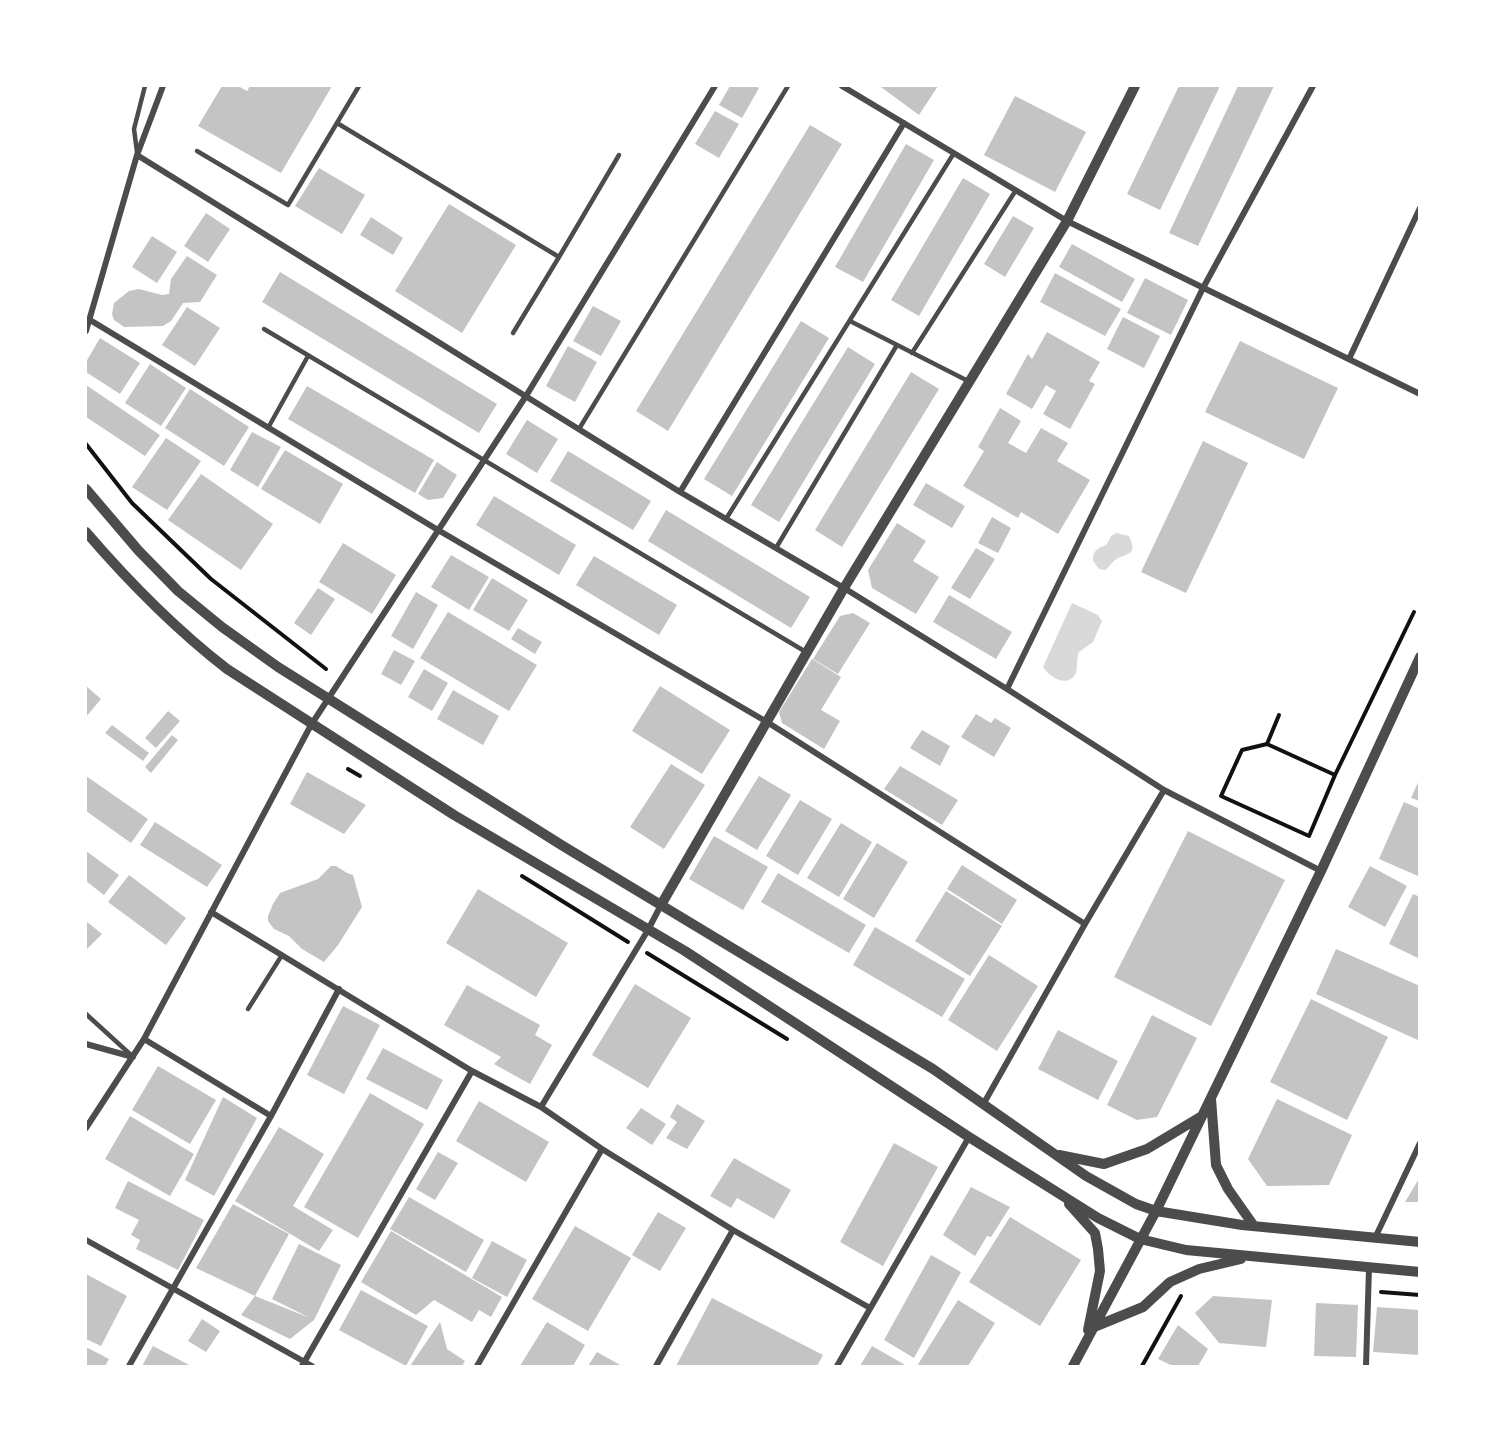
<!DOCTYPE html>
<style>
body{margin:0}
#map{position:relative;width:1505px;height:1452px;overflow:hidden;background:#fff;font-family:"Fira Sans Condensed",sans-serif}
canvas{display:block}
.frame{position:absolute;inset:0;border:87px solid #fff;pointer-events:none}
</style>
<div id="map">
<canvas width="1505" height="1452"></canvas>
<div class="frame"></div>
</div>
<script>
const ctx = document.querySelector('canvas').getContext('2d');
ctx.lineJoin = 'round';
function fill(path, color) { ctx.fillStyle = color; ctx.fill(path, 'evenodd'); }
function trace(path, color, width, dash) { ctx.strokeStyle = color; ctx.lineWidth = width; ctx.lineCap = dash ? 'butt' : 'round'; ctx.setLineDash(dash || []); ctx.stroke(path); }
const water = new Path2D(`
 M1116 533 1129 536C1139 557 1125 553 1115 560 1111 563 1110 567 1105 570L1099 569 1093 561C1093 549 1098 549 1107 544L1111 536Z
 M1072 603 1098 615 1102 621 1093 642 1079 652C1076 659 1078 666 1076 673 1068 689 1049 677 1043 667Z`);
const building = new Path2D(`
 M222 86H238L247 91 250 86H332L281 173 198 126Z
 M730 86H754L759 88 742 118 719 105Z
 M882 86H938L919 115 881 87Z
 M1179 86H1220L1160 210 1127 194Z
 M1238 86H1274L1198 246 1169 233Z
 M1015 96 1086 132 1055 192 984 155Z
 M715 111 739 124 719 158 695 144Z
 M810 125 842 144 668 431 636 411Z
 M906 144 934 160 863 282 835 267Z
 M319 168 365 195 342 234 295 206Z
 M963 178 990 194 919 316 891 300Z
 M449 204 516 245 462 333 395 291Z
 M206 213 230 229 208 262 184 246Z
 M1013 216 1034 228 1005 277 984 264Z
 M371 217 403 238 393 255 360 235Z
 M152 236 177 252 157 283 132 267Z
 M1072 244 1135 279 1122 302 1059 267Z
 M187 256 217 275 200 302 183 303 171 321 163 326 124 327 114 320 112 314 114 303 129 291 139 289 162 295 169 294 171 279Z
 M280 272 497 404 479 433 262 302Z
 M1055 273 1121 309 1105 336 1040 302Z
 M1145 278 1188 300 1171 335 1127 313Z
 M593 306 621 321 601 356 573 341Z
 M187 307 220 328 195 366 162 345Z
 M1123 317 1160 336 1144 368 1107 349Z
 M801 321 829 338 732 496 704 479Z
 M1047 332 1100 362 1089 381 1095 384 1070 429 1043 414 1056 391 1046 385 1032 409 1006 394 1028 354 1032 359Z
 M100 338 140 363 120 394 86 372V362Z
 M1240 341 1338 388 1304 459 1205 412Z
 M568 346 597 362 575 402 546 386Z
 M848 347 875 364 779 522 751 505Z
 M150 364 186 388 161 426 125 403Z
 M911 372 939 389 842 547 815 530Z
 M86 385 160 435 145 456 86 417Z
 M307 386 434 460 415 493 288 419Z
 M190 389 249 427 224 466 165 428Z
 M1000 408 1021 421 1008 443 1026 453 1041 428 1068 443 1057 461 1090 480 1058 534 1021 512 1018 518 963 486 984 451 978 447Z
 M527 420 558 439 537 473 506 454Z
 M252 432 281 447 258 487 230 470Z
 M166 438 201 461 167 510 132 487Z
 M1203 441 1248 463 1186 593 1141 572Z
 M285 450 343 484 320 524 261 489Z
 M568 451 651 501 633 530 550 481Z
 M437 462 457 475 443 498 428 500 418 494Z
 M201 474 273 524 241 570 168 520Z
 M926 483 965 506 952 528 913 505Z
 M494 496 576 545 559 575 476 525Z
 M666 510 810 597 791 628 648 541Z
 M992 517 1011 528 998 553 978 543Z
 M897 523 926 541 913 561 939 577 916 614 872 588 868 570Z
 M343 543 396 575 372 614 319 582Z
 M976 548 995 559 970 599 951 588Z
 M451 555 489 577 469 610 431 587Z
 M594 556 677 605 659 635 576 585Z
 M492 578 528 600 509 631 473 610Z
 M318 588 335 599 311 635 294 623Z
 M416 592 438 605 413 649 391 636Z
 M949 595 1012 632 996 659 933 622Z
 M448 612 537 665 509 711 420 658Z
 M853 613 870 623 838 674 813 659 840 616Z
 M518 628 542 642 535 654 511 639Z
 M394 650 415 661 401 685 381 674Z
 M812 659 841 677 821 710 840 721 824 749 782 723 779 712Z
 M424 669 448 683 432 711 408 697Z
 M86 686 101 699 86 717Z
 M660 686 730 730 702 774 632 731Z
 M453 690 499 716 483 745 437 719Z
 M168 711 180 721 156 748 145 738Z
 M976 714 991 723 995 718 1011 728 994 757 961 737Z
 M112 725 149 753 143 761 105 733Z
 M922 730 950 746 940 766 910 748Z
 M172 735 178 740 151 773 145 767Z
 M671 764 705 785 664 849 630 827Z
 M900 766 958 800 942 825 884 789Z
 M307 772 366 805 344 834 290 804Z
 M86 776 148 819 131 843 86 811Z
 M759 776 791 795 757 850 725 831Z
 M1420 778V801L1411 798Z
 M800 800 832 819 798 875 766 856Z
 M1404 802 1420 809V871L1418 876 1379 859Z
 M155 822 222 865 207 887 140 845Z
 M841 823 872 842 839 897 807 878Z
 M1188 831 1285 880 1211 1026 1114 977Z
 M714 836 768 867 743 910 689 879Z
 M877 843 908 862 874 918 843 899Z
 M86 851 119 875 104 895 86 881Z
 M962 865 1017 900 1002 924 947 889Z
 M331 866H336L347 873 353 875 362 907 338 945 324 962 302 949 289 936 274 929 268 921V916L273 904 280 893 318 879Z
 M1370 866 1407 886 1385 927 1348 907Z
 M778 873 866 925 849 953 761 902Z
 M129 875 186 918 166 945 108 902Z
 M478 889 568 943 536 997 446 943Z
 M946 891 1002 926 970 976 915 941Z
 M1413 894 1420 897V959L1389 944Z
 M86 921 102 934 86 950Z
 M875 927 965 979 942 1017 853 965Z
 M1336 949 1420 986V1041L1316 994Z
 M989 955 1038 986 997 1051 948 1020Z
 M635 984 691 1018 648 1088 592 1055Z
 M467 985 540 1025 535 1035 552 1045 530 1084 494 1064 501 1057 444 1025Z
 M1311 999 1388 1037 1347 1120 1270 1082Z
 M343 1006 380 1025 344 1094 307 1075Z
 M1152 1015 1197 1038 1157 1117 1137 1120 1107 1105Z
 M1058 1030 1118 1061 1098 1100 1038 1069Z
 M383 1048 443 1080 427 1110 366 1079Z
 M158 1066 216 1100 190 1144 132 1110Z
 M370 1093 424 1124 358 1238 304 1207Z
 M223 1097 257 1118 214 1196 185 1180Z
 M1277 1099 1352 1135 1329 1185 1267 1186 1248 1159Z
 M479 1101 549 1142 526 1182 456 1141Z
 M677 1104 705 1121 687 1149 666 1138 677 1122 670 1117Z
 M641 1108 666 1124 652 1145 626 1128Z
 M130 1116 194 1154 170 1196 105 1159Z
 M279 1127 324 1154 293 1206 333 1230 319 1251 235 1201Z
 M894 1143 938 1167 883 1266 840 1242Z
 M438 1152 458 1163 435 1200 416 1189Z
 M734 1158 791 1190 774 1219 737 1198 731 1208 710 1196Z
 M1420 1177V1202H1405Z
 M128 1181 204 1220 178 1270 136 1249 140 1240 131 1235 139 1220 115 1208Z
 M971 1187 1010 1207 991 1237 987 1236 975 1256 943 1235Z
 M409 1197 484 1240 466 1272 390 1229Z
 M233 1204 289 1234 255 1296 196 1268Z
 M658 1212 686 1228 660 1271 632 1255Z
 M1010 1217 1081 1260 1040 1326 969 1282Z
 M575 1226 631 1258 588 1331 532 1299Z
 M391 1231 502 1297 491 1317 479 1310 472 1322 434 1300 416 1315 361 1282Z
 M492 1241 527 1260 507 1297 472 1278Z
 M299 1244 341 1265 314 1320 290 1339 241 1315 255 1296 310 1318 272 1299Z
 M931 1255 961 1272 914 1358 884 1340Z
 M86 1274 127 1296 101 1346 86 1339Z
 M361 1290 428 1326 406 1366 339 1330Z
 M1213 1296 1272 1300 1266 1347 1219 1343 1195 1313Z
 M712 1298 823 1355 817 1366H676Z
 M958 1300 995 1323 968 1366H917Z
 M1316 1303 1358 1305 1356 1357 1314 1356Z
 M1377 1307 1420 1310V1355L1373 1352Z
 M202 1319 220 1331 206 1352 188 1341Z
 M440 1322 447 1349 465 1361 462 1366H410Z
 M547 1322 585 1345 573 1366H520Z
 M1178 1325 1208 1349 1198 1366H1173L1158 1359Z
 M153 1346 191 1366H142Z
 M872 1346 907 1366H860Z
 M86 1347 109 1359 105 1366H86Z
 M597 1352 622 1366H588Z`);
const path = new Path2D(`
 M86 444 132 503 211 579 326 669
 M1267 744 1335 775 1309 836 1221 796 1242 750Z
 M1267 744 1279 715
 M348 769 360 776
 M1335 775 1414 612
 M522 876 628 942
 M647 953 787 1039
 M1381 1292 1420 1295
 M1142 1366 1181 1296`);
const service = new Path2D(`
 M337 123 559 257 619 155
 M197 151 288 205 359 86
 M137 152 134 129 145 86
 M850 321 970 382
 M264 329 806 652
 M513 333 559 257
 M912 353 1016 190
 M268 428 308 356
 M579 429 788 86
 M726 519 954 153
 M776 548 897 345
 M248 1009 282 955
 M86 1014 131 1055`);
const minor = new Path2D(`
 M842 86 1067 221 1420 394
 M137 155 680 492 844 588 1007 689 1164 790 1321 871
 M90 320 438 530 767 722 1085 924
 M86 331 137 155 163 86
 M1349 359 1420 208
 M680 492 904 123
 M1007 689 1203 288 1313 86
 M211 912 472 1071 541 1107 602 1149 733 1230 870 1308
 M144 1039 271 1116
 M86 1044 133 1057
 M984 1103 1085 924 1164 790
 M541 1107 648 930 661 905
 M86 1128 144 1039 311 725 526 396 715 86
 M1375 1238 1420 1143
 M86 1240 312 1366
 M129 1366 271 1116 339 989
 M302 1366 472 1071
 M477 1366 602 1149
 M656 1366 733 1230
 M837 1366 969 1137
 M1366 1366 1369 1268`);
const tertiary = new Path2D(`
 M86 489 138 550 178 591 222 627 278 667 563 846 933 1069 1086 1176 1136 1204 1156 1211 1242 1225 1420 1242
 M86 532C129 582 174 628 227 669L454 815 685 951 969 1137 1098 1218 1140 1239 1186 1250 1420 1272
 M661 905 844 588 1067 221 1135 86
 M1211 1099 1216 1165 1228 1189 1254 1226
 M1059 1155 1104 1164 1147 1149 1202 1116
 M1069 1204 1095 1233 1098 1249 1100 1271 1088 1330
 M1094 1327 1143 1307 1170 1282 1199 1269 1241 1259
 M1073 1366 1156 1211 1321 871 1420 657`);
fill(water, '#d9d9d9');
fill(building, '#c4c4c4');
trace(path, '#111', 4);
trace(service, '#4c4c4c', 4.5);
trace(minor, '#4c4c4c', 6);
trace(tertiary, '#4c4c4c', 10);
</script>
